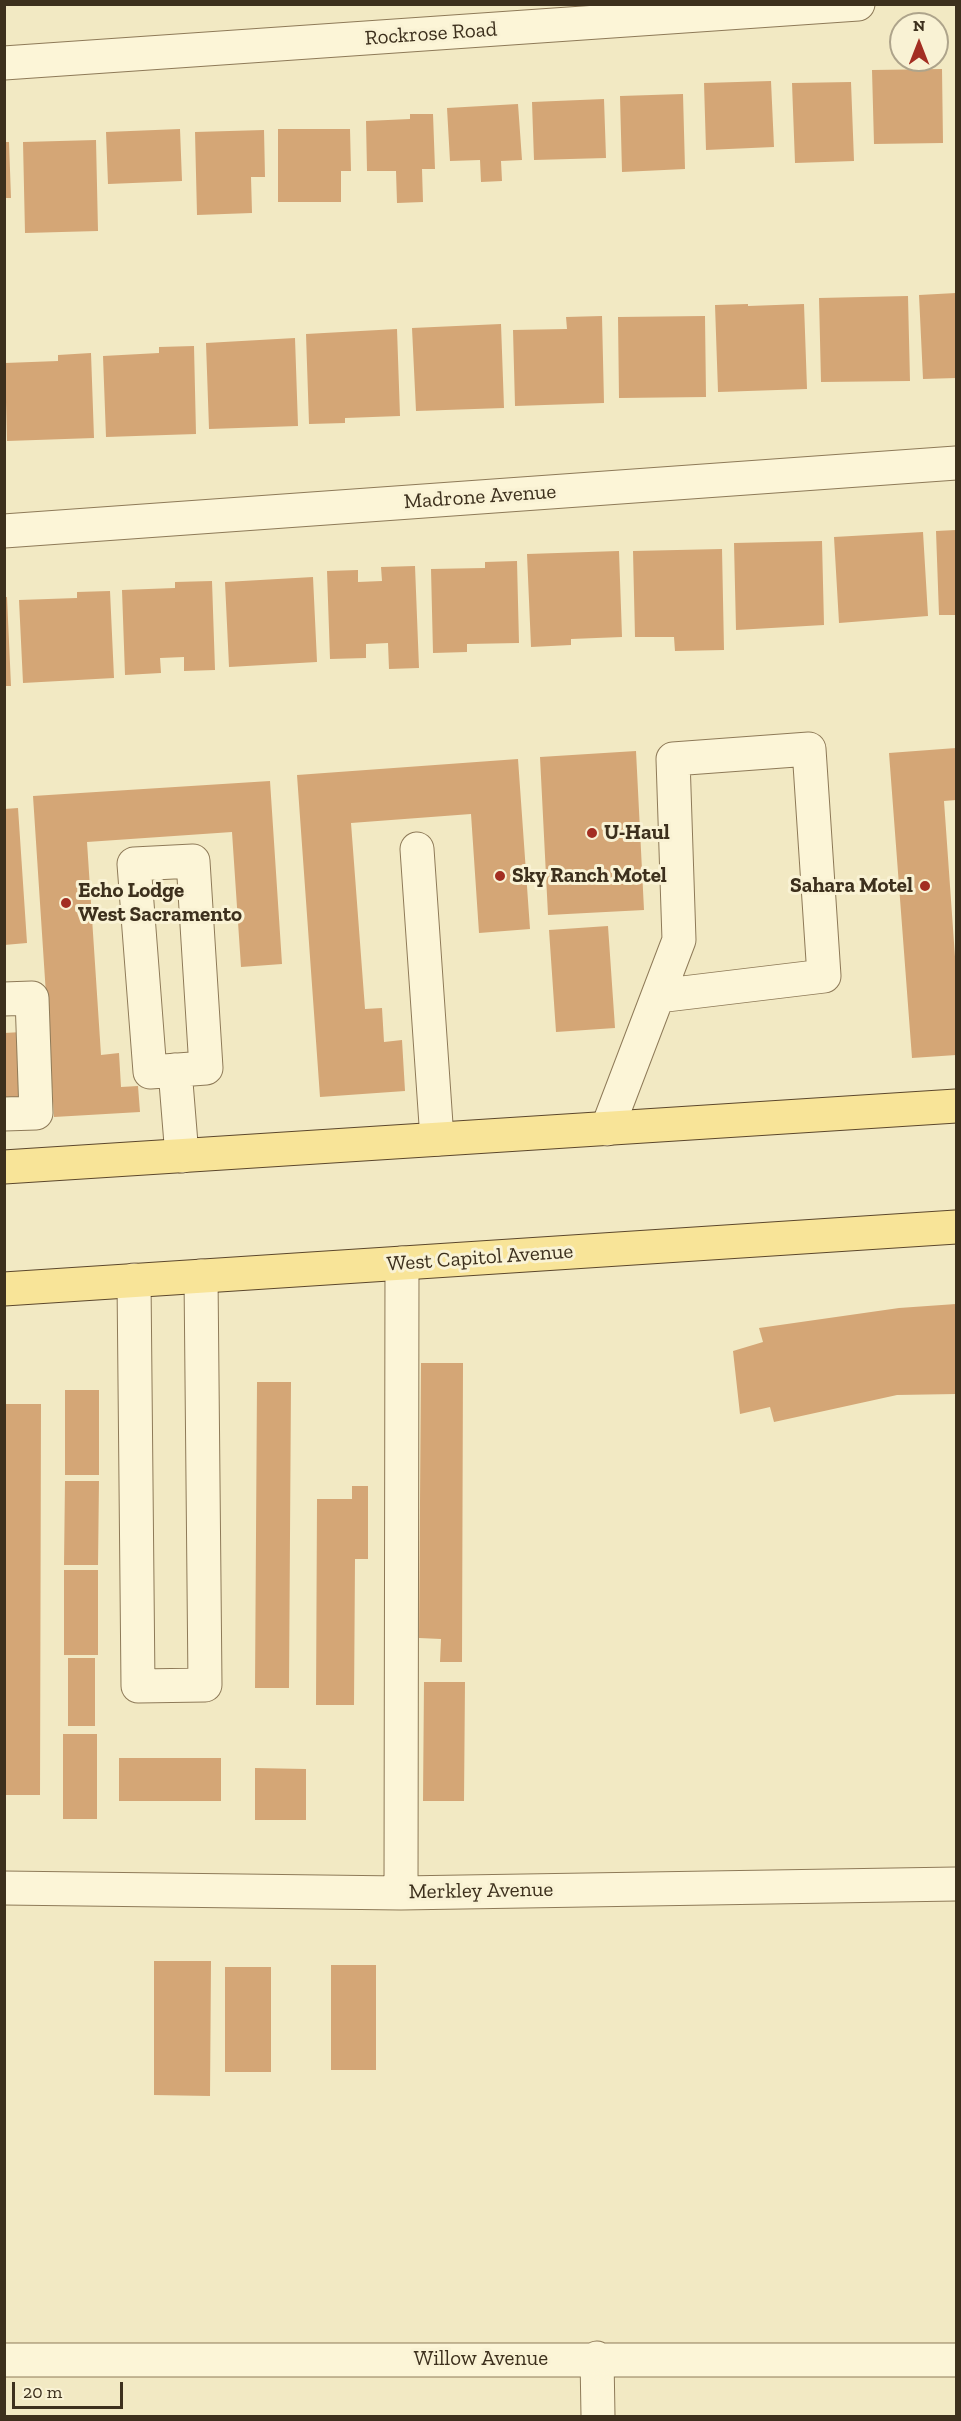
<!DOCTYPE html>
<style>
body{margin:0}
#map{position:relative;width:961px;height:2421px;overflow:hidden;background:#f2e9c3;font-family:"Zilla Slab",serif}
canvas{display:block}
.frame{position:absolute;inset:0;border:6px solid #3d301d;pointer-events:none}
.north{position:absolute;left:889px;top:12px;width:60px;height:60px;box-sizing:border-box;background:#f9f2d4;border:2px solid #aea48b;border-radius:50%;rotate:0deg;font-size:16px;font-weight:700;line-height:24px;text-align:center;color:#3d301d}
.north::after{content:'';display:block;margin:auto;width:21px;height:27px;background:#a32e22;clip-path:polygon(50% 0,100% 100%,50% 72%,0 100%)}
.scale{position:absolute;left:12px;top:2382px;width:111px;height:27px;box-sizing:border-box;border:3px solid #3d301d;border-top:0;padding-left:8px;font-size:18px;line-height:21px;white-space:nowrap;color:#3d301d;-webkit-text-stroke:4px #f9f2d4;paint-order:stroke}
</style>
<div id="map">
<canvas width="961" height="2421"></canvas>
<div class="frame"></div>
<div class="north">N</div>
<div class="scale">20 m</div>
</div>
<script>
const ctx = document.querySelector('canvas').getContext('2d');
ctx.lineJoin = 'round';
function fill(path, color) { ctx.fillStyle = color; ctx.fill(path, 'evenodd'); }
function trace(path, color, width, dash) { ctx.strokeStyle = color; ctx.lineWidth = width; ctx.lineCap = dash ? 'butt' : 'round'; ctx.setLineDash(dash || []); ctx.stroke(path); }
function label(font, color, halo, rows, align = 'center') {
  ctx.font = font + ' "Zilla Slab",serif'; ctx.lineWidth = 6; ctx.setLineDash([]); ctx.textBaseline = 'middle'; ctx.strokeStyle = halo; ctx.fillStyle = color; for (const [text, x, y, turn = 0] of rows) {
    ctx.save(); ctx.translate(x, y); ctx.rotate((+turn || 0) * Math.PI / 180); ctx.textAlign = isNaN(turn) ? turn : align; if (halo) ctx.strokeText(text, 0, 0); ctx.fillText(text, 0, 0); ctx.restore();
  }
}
const building = new Path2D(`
 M942 69 943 143 874 144 872 70Z
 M771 81 774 147 706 150 704 83Z
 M851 82 854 161 795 163 792 83Z
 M683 94 685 169 622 172 620 96Z
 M604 99 606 158 534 160 532 102Z
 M518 104 522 160 501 161 502 181 481 182 480 160 450 161 447 108Z
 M410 114H433L435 169H422L423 202 397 203 396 171H367L366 121 410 119Z
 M180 129 182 181 108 184 106 132Z
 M278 129H350L351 171H341V202H278Z
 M264 130 265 177H251L252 213 197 215 195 132Z
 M96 140 98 231 25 233 23 142Z
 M4 142H9L11 198H4Z
 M956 293V378L923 379 919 295Z
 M908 296 910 381 821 382 819 298Z
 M748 304V306L804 304 807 389 718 392 715 305Z
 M602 316 604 403 515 406 513 330 567 329 566 317Z
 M705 316 706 397 619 398 618 317Z
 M501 324 504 408 416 411 412 328Z
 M397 329 400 416 345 418V423L309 424 306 334Z
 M295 338 298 426 209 429 206 343Z
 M194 346 196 434 106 437 103 356 159 353V347Z
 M91 353 94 438 7 441 5 363 58 361V355Z
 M956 530V615H939L936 531Z
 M923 532 928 616 839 623 834 537Z
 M822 541 824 625 736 630 734 543Z
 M722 549 724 650 675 651 674 637H635L633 551Z
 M619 551 622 637 571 639V645L531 647 527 554Z
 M517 561 519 643 467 644V652L433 653 431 569 485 568V562Z
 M415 566 419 668 389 669 388 643 366 644V658L330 659 327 571 358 570V582L382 581 381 567Z
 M313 577 317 662 229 667 225 582Z
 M212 581 215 670 184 671V657L160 658 161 673 125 675 122 590 175 588V582Z
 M110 591 114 678 23 683 19 600 77 598V592Z
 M4 597H7L11 686H4Z
 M956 748V800L944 801 956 971V1055L912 1058 889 753Z
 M636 751 644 910 548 915 540 757Z
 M518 759 530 929 479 933 471 814 351 823 365 1009 382 1008 384 1042 402 1040 405 1091 320 1097 297 775Z
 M270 781 282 964 241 967 232 832 87 842 101 1055 119 1053 121 1087 138 1086 140 1112 54 1117 33 796Z
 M18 808 27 943 4 945V809Z
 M608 926 615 1028 556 1032 549 930Z
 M22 1032 26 1101 4 1102V1033Z
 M956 1304V1394L897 1395 774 1422 770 1407 740 1414 733 1351 763 1342 759 1328 899 1308Z
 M421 1363H463L462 1662H440L441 1639 419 1638Z
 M257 1382H291L289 1688H255Z
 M65 1390H99V1475H65Z
 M4 1404H41L40 1795H4Z
 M65 1481H99L98 1565H64Z
 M352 1486H368V1559H355L354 1705H316L317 1499H352Z
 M64 1570H98V1655H64Z
 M68 1658H95V1726H68Z
 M424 1682H465L464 1801H423Z
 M63 1734H97V1819H63Z
 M119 1758H221V1801H119Z
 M255 1768 306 1769V1820H255Z
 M154 1961H211L210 2096 154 2095Z
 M331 1965H376V2070H331Z
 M225 1967H271V2072H225Z`);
const minor = new Path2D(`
 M4 63 858 4
 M4 531 956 463
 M417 849 437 1139
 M193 861 206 1068 150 1072 134 864Z
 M4 999 32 998 36 1113 4 1114
 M175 1070 182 1156
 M607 1129 679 940 673 759 809 749 824 976 658 996
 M134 1280 138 1686 205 1685 201 1276
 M4 1888 401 1893 956 1884
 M401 1893 402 1263
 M597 2358 598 2416
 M4 2360H956`);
const major = new Path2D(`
 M4 1167 956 1106
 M4 1289 956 1227`);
const markers = [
 [592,833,6,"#a32e22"],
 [500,876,6,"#a32e22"],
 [925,886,6,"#a32e22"],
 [66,903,6,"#a32e22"]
];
const streetNames = [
 ["Rockrose Road",431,34,-4],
 ["Madrone Avenue",480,497,-4],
 ["West Capitol Avenue",480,1258,-4],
 ["Merkley Avenue",481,1891,-1],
 ["Willow Avenue",481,2359]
];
const poiNames = [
 ["U-Haul",604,833],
 ["Sky Ranch Motel",512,876],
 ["Sahara Motel",913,886,"right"],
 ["Echo Lodge",78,891],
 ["West Sacramento",78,915]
];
fill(building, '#d4a676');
trace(minor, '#8e7a58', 35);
trace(major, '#5c472c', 35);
trace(minor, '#fcf5d7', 33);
trace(major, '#f8e498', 33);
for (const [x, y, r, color] of markers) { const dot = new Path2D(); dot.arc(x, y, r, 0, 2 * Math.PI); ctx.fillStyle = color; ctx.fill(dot); trace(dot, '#f9f2d4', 2); }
label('21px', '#3d301d', '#f9f2d4', streetNames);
label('bold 21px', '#3d301d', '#f9f2d4', poiNames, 'left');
</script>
